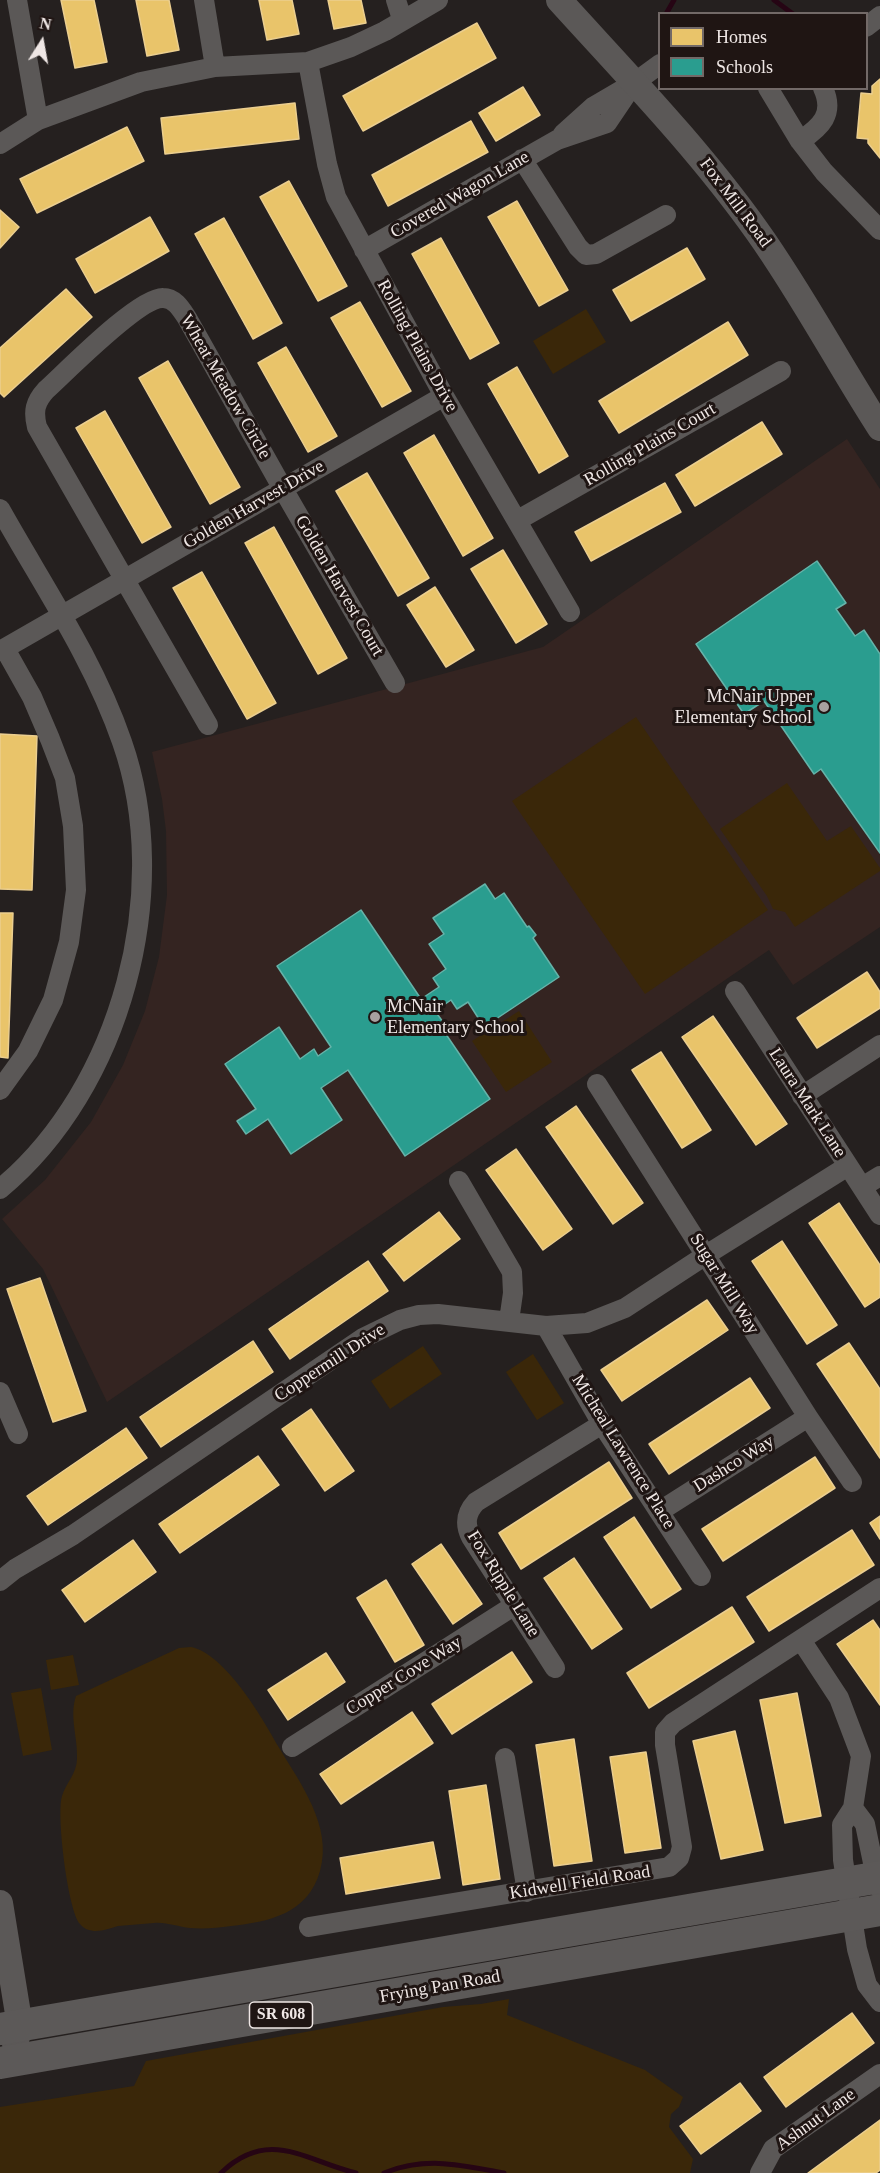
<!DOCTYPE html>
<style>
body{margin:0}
#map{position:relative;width:880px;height:2173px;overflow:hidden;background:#25201f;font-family:Georgia,serif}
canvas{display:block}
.legend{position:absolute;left:658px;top:12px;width:210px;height:78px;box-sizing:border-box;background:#1f1513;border:2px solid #726967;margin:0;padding:8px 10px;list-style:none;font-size:18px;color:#efe7e5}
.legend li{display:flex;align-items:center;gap:12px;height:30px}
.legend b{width:30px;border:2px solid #726967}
.north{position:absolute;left:12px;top:12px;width:60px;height:60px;-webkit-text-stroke:4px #1f1513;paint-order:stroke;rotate:11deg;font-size:16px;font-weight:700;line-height:24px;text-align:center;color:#efe7e5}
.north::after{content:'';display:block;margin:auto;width:21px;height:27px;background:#efe7e5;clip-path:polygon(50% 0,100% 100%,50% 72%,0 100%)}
</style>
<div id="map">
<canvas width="880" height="2173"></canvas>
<ul class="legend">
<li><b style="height:16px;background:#e9c46a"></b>Homes</li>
<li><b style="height:16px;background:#2a9d8f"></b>Schools</li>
</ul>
<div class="north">N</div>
</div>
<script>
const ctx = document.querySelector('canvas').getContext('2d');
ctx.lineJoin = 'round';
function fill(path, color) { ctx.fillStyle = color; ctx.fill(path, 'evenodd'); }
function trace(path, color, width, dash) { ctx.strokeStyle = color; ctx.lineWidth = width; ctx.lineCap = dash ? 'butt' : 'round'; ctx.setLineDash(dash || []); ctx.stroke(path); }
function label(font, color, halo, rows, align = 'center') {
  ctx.font = font + ' Georgia,serif'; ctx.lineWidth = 6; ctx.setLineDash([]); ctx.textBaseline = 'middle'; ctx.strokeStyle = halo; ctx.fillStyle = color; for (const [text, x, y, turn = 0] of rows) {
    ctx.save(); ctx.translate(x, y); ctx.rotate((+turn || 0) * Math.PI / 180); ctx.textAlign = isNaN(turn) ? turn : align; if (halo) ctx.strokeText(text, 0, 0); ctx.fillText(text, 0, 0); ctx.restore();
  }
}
const built = new Path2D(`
 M847 439 880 489V927L793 985 769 950 107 1402 43 1269 2 1219 45 1180 91 1122 123 1065 145 1011 159 957 167 895 166 831 162 799 152 752 543 647Z`);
const green = new Path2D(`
 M586 309 606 342 553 374 533 341Z
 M636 717 768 910 645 994 512 801Z
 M787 783 827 841 851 826 880 868V871L795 927 785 912 773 909 767 896 720 829Z
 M519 1011 552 1062 506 1092 472 1041Z
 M423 1346 442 1374 390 1409 371 1381Z
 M533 1354 564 1403 537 1420 506 1372Z
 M191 1647C225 1654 262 1717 278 1746 300 1783 333 1826 320 1871 308 1914 268 1922 231 1926 217 1928 204 1929 190 1928 178 1927 167 1922 154 1923 142 1924 130 1925 118 1926 111 1928 103 1931 96 1931 90 1931 84 1929 80 1924 68 1911 56 1814 62 1796 66 1783 77 1773 77 1759 78 1737 69 1717 76 1696L179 1648Z
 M73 1655 79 1685 51 1690 46 1660Z
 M41 1688 52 1750 23 1756 11 1693Z
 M509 1999 507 2015 645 2070 683 2097 679 2107 671 2114 669 2127 693 2159 690 2173H0V2107L134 2086 146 2061 443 2007 481 2004Z`);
const homes = new Path2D(`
 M61 0H94L107 62 75 68Z
 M136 0H169L179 50 147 56Z
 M259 0H292L299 34 267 40Z
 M328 0H361L366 23 334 29Z
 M477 23 496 58 363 131 343 96Z
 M880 79V158L868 143V139L857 138 861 93 872 94V86Z
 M523 87 540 115 496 141 479 113Z
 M295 103 299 139 165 154 161 118Z
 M471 121 488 152 388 206 372 175Z
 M127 127 144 161 37 213 20 179Z
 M289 181 347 286 318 301 260 197Z
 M517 201 568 290 539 306 488 217Z
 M0 210 19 227 0 248Z
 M150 217 169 251 95 293 76 259Z
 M224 218 282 323 253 339 195 234Z
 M441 238 499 343 470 359 412 254Z
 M687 248 705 279 631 321 613 290Z
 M66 289 92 317 4 397 0 393V348Z
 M360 302 411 391 382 407 331 318Z
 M728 322 748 355 619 433 599 401Z
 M286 347 337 436 308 452 258 363Z
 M168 361 240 487 210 504 139 378Z
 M517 367 568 456 539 473 488 384Z
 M105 411 171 527 142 543 76 428Z
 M762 422 782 454 695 506 676 475Z
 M434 435 493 538 463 556 404 453Z
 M367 473 429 578 398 596 336 491Z
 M665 483 681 512 591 561 575 532Z
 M274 527 347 658 318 674 245 543Z
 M503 550 547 624 516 643 471 569Z
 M202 572 276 703 247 719 173 588Z
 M435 587 474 650 446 667 407 605Z
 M0 734 37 736 32 890 0 889Z
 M0 913H13L8 1058 0 1057Z
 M867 972 880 992V1008L817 1048 797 1018Z
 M713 1016 787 1124 756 1145 682 1037Z
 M661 1052 711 1130 682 1148 632 1070Z
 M576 1106 643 1203 613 1224 546 1127Z
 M516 1149 572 1229 543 1250 486 1170Z
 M839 1203 880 1265V1297L865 1307 809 1223Z
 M439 1212 460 1239 404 1281 383 1254Z
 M782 1241 837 1325 807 1344 752 1261Z
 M368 1261 388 1291 290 1359 269 1329Z
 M40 1278 86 1411 53 1422 7 1289Z
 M707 1300 728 1330 622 1401 601 1370Z
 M253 1341 273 1372 161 1447 140 1417Z
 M849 1343 880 1389V1458L817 1364Z
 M750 1378 770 1408 669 1474 649 1444Z
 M311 1409 354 1471 325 1491 282 1429Z
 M126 1428 147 1458 48 1525 27 1496Z
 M258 1456 279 1485 180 1553 159 1524Z
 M815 1457 835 1488 723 1561 702 1529Z
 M609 1462 632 1498 521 1569 499 1533Z
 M880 1516V1539L870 1523Z
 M634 1517 681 1589 651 1608 604 1537Z
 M852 1530 874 1565 769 1631 747 1597Z
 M133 1540 156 1572 85 1622 62 1590Z
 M441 1544 482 1604 453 1624 412 1564Z
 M574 1558 622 1629 592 1649 544 1578Z
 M386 1580 424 1645 395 1662 357 1598Z
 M732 1607 754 1642 649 1708 627 1673Z
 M873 1620 880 1630V1705L837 1644Z
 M512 1652 532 1682 452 1734 432 1704Z
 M326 1653 345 1682 288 1720 268 1690Z
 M797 1693 821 1816 785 1823 760 1700Z
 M412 1712 433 1743 341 1804 320 1774Z
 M735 1731 763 1850 721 1859 693 1741Z
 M574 1739 592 1861 554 1866 536 1745Z
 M646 1752 661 1848 625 1853 610 1757Z
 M486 1785 500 1879 463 1885 449 1791Z
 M433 1842 440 1878 346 1894 340 1858Z
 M852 2013 874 2043 786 2107 764 2077Z
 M740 2083 761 2111 701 2154 680 2126Z
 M880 2120V2170L876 2173H808Z`);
const schools = new Path2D(`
 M817 561 846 603 836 609 855 636 864 630 880 654V853L821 769 814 774 764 701 744 714 696 644Z
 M485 884 495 899 504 893 527 927 529 926 536 935 533 938 559 977 484 1027 468 1002 457 1009 451 1000 435 1011 443 1022 439 1024 490 1099 405 1156 348 1070 321 1088 342 1120 291 1154 268 1119 246 1134 237 1121 256 1109 225 1064 279 1027 300 1059 314 1049 318 1056 331 1047 277 966 361 910 421 999 439 987 433 978 446 969 429 944 444 934 433 918Z`);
const stream = new Path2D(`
 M774 0 793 14
 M666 14 674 0
 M221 2173C269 2127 306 2161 356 2173
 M384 2173C426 2156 461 2165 504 2173`);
const minor = new Path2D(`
 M17 0 38 120
 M204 0 215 67
 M396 0 402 19
 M866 27 880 16
 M308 62 327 164 336 197 444 396 570 612
 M768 88 800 141 824 172 880 230
 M563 134 593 107 634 83 660 64
 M800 141C821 127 835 114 823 88
 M0 144 38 120 141 82 215 67 308 62 351 47 385 31 438 0
 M522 159 578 247 586 255 596 254 666 215
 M364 250 557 140 607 123 634 83
 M0 509C43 586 93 658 122 742 174 890 122 1088 0 1189
 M518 520 781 371
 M0 651 444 396
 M208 725 37 427C33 411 35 402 46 390 66 372 139 297 163 298 175 298 181 309 187 318L283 489 395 683
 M735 991 880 1215
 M597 1084 808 1417 852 1482
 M0 1090 28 1051 53 1000 69 942 76 890 73 826 65 778 50 739 32 697 5 649
 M802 1096 880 1045
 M459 1181 512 1272 513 1293 509 1321
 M862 1187 880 1176
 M546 1326 602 1424 701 1576
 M0 1392 18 1434
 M660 1511 808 1417
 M0 1581 15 1569 73 1535 363 1338 400 1320 419 1315 438 1314 546 1326 587 1323 625 1308 706 1255 848 1166
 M801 1640 839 1698 861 1756 853 1808 842 1825 843 1860 857 1949 867 1985 880 2002
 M555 1668 471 1537C464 1523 466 1513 476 1502L602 1424
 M292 1747 515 1605
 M505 1758 527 1892
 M853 1808 865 1824 878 1887
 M309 1927 669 1867 679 1858 682 1847 665 1745V1732L673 1723 880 1588
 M760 2173 773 2149 880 2074`);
const tertiary = new Path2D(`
 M559 0C627 75 698 148 757 231 802 294 838 363 880 428
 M0 1903 20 2026 15 2044`);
const primary = new Path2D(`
 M0 2029 880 1877
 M0 2063 880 1910`);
const markers = [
 [824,707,6,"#a8a1a0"],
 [375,1017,6,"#a8a1a0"]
];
const shields = [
 [281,2015,63]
];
const shieldNames = [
 ["SR 608",281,2015]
];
const streetNames = [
 ["Covered Wagon Lane",460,195,-30],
 ["Fox Mill Road",735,203,53],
 ["Rolling Plains Drive",417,346,61],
 ["Wheat Meadow Circle",225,387,60],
 ["Rolling Plains Court",650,445,-30],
 ["Golden Harvest Drive",254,505,-30],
 ["Golden Harvest Court",339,586,60],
 ["Laura Mark Lane",807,1103,57],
 ["Sugar Mill Way",724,1284,58],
 ["Coppermill Drive",330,1363,-33],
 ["Micheal Lawrence Place",623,1452,58],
 ["Dashco Way",734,1464,-32],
 ["Fox Ripple Lane",503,1584,58],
 ["Copper Cove Way",404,1676,-32],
 ["Kidwell Field Road",580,1883,-9],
 ["Frying Pan Road",440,1987,-10],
 ["Ashnut Lane",816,2120,-36]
];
const poiNames = [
 ["McNair Upper",812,697],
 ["Elementary School",812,718],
 ["McNair",387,1007,"left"],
 ["Elementary School",387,1028,"left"]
];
fill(built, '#342421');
fill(green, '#3a2709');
fill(homes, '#e9c46a');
trace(homes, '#ebce8f', 1.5);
fill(schools, '#2a9d8f');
trace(schools, '#65b3a9', 1.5);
trace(stream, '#260514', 5);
trace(minor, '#5b5857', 20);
trace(tertiary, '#5b5857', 26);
trace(primary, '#5c5958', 32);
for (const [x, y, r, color] of markers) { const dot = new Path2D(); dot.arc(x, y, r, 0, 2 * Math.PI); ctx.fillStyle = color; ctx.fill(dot); trace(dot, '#1f1513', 2); }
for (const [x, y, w] of shields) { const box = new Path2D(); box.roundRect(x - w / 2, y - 13, w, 26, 4.5); ctx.fillStyle = '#1f1513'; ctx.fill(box); trace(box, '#efe7e5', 1.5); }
label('bold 16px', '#efe7e5', null, shieldNames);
label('18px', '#efe7e5', '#1f1513', streetNames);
label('18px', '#efe7e5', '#1f1513', poiNames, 'right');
</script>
